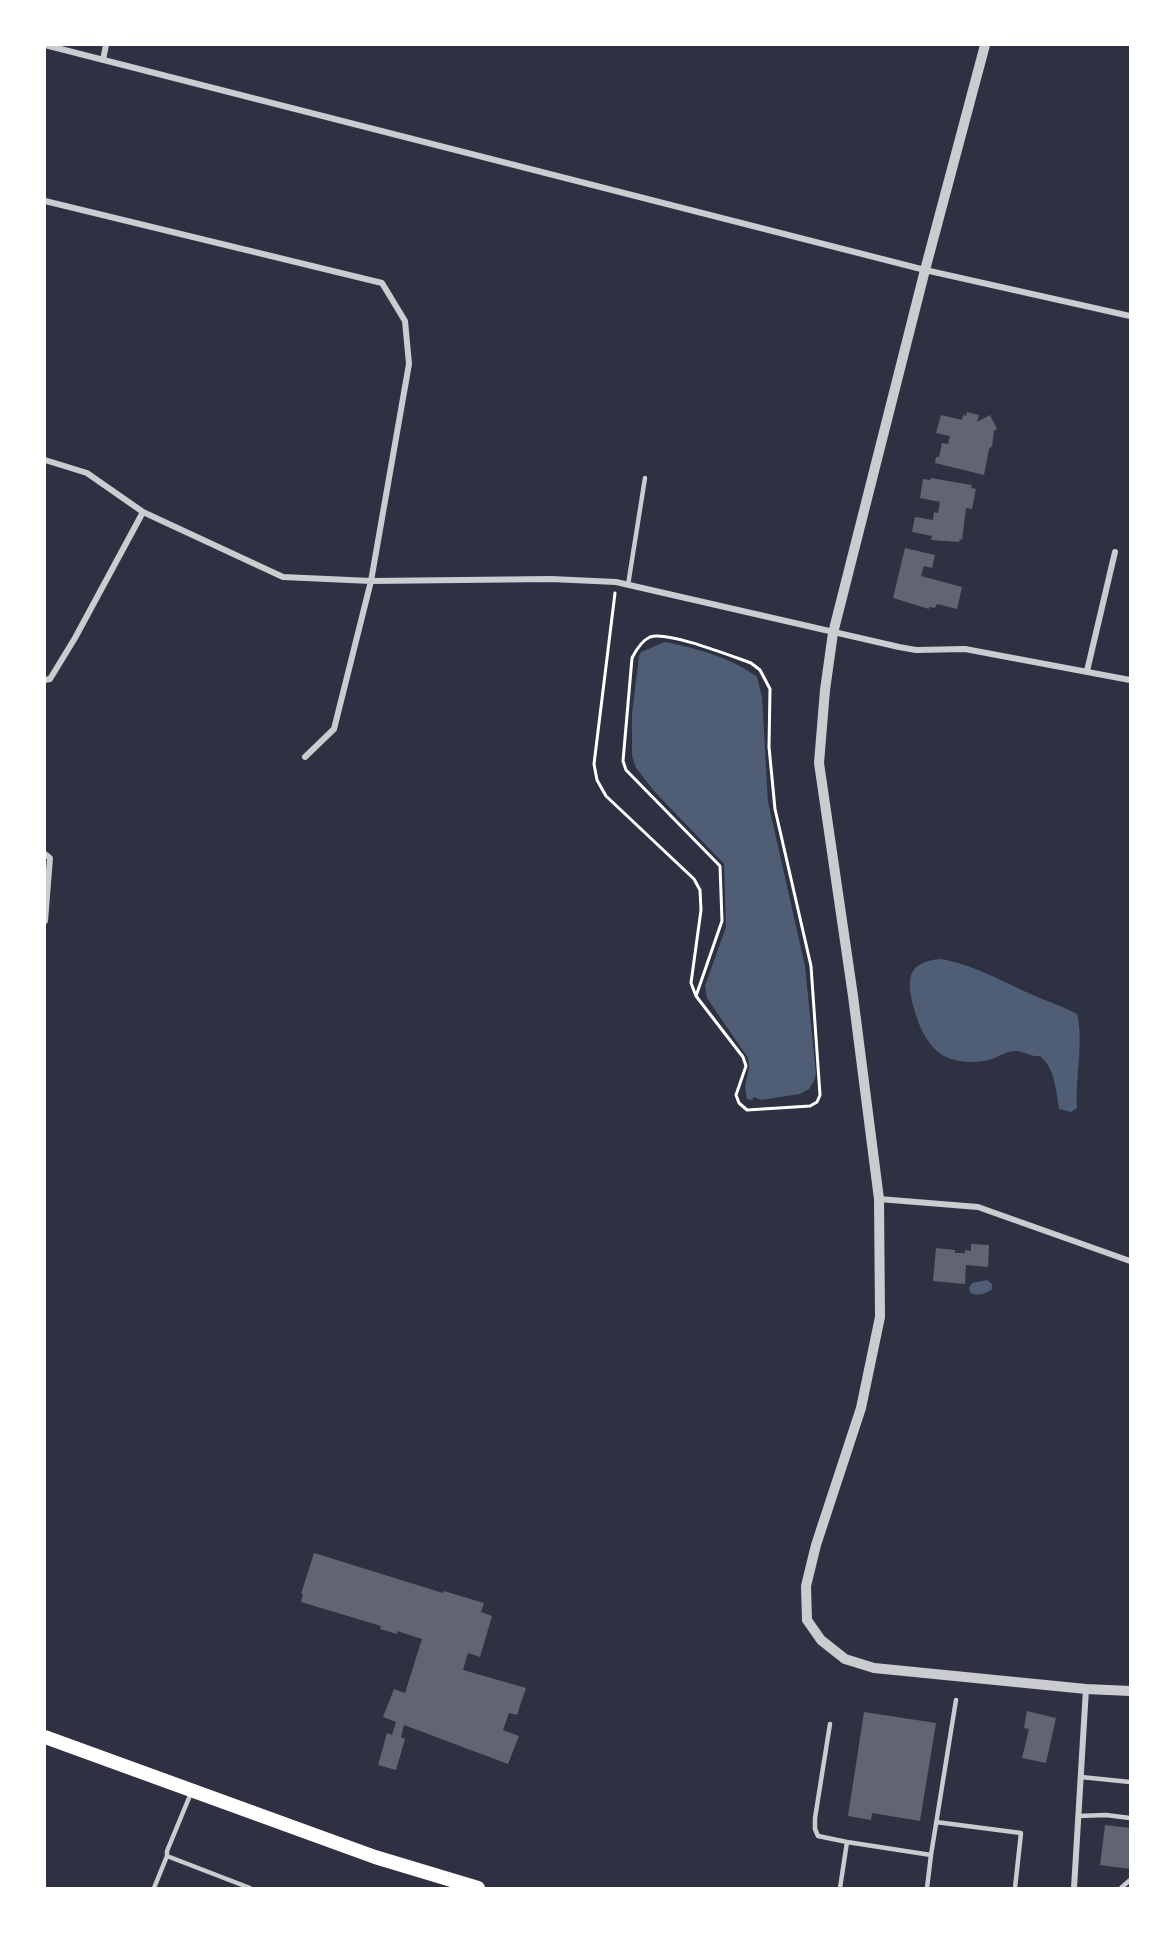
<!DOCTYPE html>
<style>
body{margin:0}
#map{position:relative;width:1175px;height:1933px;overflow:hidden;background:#2d3142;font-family:"DM Sans",sans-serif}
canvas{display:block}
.frame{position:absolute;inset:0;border:46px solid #fff;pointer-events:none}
</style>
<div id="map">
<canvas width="1175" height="1933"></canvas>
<div class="frame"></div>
</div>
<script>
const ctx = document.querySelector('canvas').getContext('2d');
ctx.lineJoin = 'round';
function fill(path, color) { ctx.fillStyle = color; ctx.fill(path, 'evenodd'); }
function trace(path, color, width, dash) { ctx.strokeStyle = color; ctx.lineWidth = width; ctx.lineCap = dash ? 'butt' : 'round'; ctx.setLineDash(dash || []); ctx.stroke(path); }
const water = new Path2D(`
 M665 642C696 648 732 658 757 677L762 697 768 802 805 966 816 1074 814 1081 809 1089 800 1094 761 1100 754 1097 752 1100 747 1099 745 1087 749 1067 748 1058 707 998 705 986 726 927 724 864 654 791 636 768 632 756V714L639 656 641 652Z
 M940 959C973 964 1003 982 1033 995 1048 1002 1063 1006 1077 1014 1084 1039 1075 1080 1077 1108L1071 1112 1059 1109C1056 1091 1055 1068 1040 1056 1030 1057 1023 1050 1013 1051 1006 1052 999 1056 992 1059 978 1063 964 1063 951 1059 929 1051 920 1029 914 1009 907 982 905 962 940 959Z
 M987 1280 992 1284V1289C986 1294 976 1297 970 1292L969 1288 972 1283Z`);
const building = new Path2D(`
 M967 412 979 415 977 422 990 415 997 429 994 431 992 446 989 449 984 475 935 463 936 457H939L942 443 948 444 950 436 936 433 941 415 962 420 963 415 966 416Z
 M931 478 972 485 971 488 976 489 972 509 966 508 962 540 960 539 959 542 931 540 932 536 912 532 915 517 933 520 934 512 938 513 940 502 920 498 923 479 930 480Z
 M905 548 935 555 932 568 924 566 921 576 962 587 957 609 937 604 935 608 929 607V609L893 598Z
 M971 1244 989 1245 988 1267 966 1265 965 1284 933 1281 936 1248 955 1250V1253H965V1250L971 1251Z
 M314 1553 443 1593 444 1591 484 1603 481 1612 492 1616 480 1657 468 1653 463 1670 526 1688 517 1715 509 1713 503 1730 519 1736 508 1764 404 1725 401 1737 405 1739 396 1770 378 1765 387 1733 392 1735 396 1722 383 1717 394 1689 405 1693 422 1639 397 1631V1634L380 1629 381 1626 301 1602 303 1594H301Z
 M1027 1711 1056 1718 1046 1763 1022 1758 1029 1729 1024 1728Z
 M864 1712 936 1723 920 1821 872 1813 871 1820 848 1816Z
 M1105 1825 1130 1828V1869L1100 1865Z`);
const path = new Path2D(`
 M615 593 594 764 597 780 606 796 694 879 700 890 701 910 691 983 696 996 743 1057 746 1066 736 1095 739 1103 747 1110 810 1106 817 1102 820 1095 811 966 775 809 769 747 770 689 760 670 751 663C731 656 668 631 650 637 641 641 636 650 632 658L623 761 626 770 720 866 722 921 696 996`);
const service = new Path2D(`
 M628 585 645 478
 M830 1724 815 1818V1829L818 1836 847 1842
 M1081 1777 1130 1782
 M191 1793 167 1851V1856L250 1888
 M1078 1816 1106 1815 1130 1818
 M936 1822 1021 1833 1015 1888
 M154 1888 167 1856
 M840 1888 847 1842 931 1855 956 1700
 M927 1888 931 1855
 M1121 1888 1130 1880`);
const minor = new Path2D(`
 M45 45 925 270 1130 316
 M103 60 106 45
 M45 201 382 283 405 321 409 364 371 581 334 729 305 757
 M45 460 87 473 143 512 283 577 371 581 551 579 616 582 899 647 916 650 965 649 1130 680
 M1087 671 1115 552
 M45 680 50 679 75 638 143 512
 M45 854 50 858 45 921
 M879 1199 978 1207 1130 1261
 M1074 1888 1086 1689`);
const tertiary = new Path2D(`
 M985 45 925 270 833 633 825 690 819 763 853 996 879 1199 880 1317 861 1408 816 1545 806 1586 807 1620 821 1640 845 1659 874 1668 1086 1689 1130 1691`);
const primary = new Path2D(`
 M45 1737 375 1857 478 1888`);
fill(water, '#4f5d75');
fill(building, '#626471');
trace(path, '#fff', 3);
trace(service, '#caccd0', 4.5);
trace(minor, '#caccd0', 6);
trace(tertiary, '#caccd0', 10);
trace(primary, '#fff', 14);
</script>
